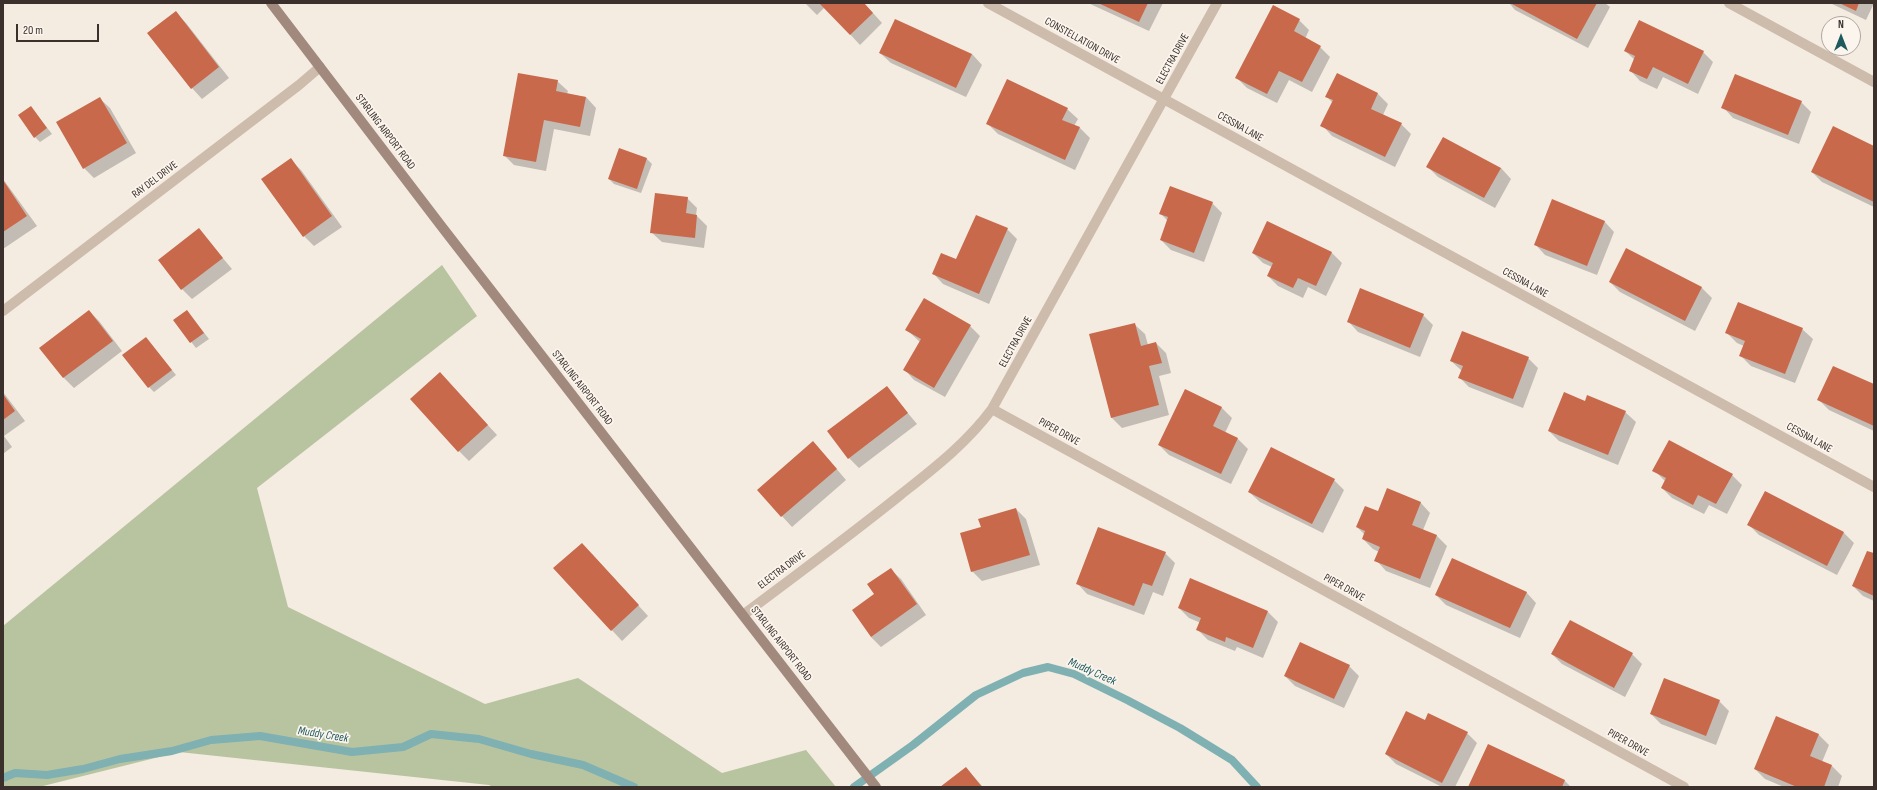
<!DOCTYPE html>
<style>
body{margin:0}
#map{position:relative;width:1877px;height:790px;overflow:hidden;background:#f4ebe1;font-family:"Sofia Sans Condensed",sans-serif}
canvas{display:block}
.frame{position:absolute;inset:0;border:4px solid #3b302b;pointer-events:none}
.north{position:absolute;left:1821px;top:16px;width:40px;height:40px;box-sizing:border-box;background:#fbf5ee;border:1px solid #aea6a0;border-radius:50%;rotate:0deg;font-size:11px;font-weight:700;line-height:16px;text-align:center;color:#3b302b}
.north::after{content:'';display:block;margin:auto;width:14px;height:18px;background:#1f5a5e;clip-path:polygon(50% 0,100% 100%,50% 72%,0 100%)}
.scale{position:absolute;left:16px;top:24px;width:83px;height:18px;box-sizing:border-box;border:2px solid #3b302b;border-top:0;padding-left:5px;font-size:12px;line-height:14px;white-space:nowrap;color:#3b302b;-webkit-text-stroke:3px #fbf5ee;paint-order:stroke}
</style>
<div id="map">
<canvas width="1877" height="790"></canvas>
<div class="frame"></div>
<div class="north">N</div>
<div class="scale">20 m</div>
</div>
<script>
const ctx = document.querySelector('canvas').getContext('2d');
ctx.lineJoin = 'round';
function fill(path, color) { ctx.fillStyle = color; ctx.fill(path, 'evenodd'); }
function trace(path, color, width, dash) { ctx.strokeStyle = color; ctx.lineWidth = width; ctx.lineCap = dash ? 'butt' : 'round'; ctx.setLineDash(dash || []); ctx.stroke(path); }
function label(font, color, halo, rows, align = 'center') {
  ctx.font = font + ' "Sofia Sans Condensed",sans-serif'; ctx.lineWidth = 3.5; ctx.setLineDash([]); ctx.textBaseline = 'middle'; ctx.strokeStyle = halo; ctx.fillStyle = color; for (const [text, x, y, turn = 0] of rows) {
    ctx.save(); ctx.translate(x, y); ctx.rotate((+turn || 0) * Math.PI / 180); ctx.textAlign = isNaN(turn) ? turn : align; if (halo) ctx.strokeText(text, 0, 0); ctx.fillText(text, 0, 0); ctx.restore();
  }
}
const green = new Path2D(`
 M442 265 477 316 257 488 288 607 485 704 578 678 722 773 806 750 836 787H493L489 785 179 752 39 787H3V626Z`);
const shadow = new Path2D(`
 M805 3H864L882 23 860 45 825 7 817 15Z
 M1088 3H1163L1149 31Z
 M1509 3H1605L1610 7 1588 48 1515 10Z
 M1830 3H1874L1866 20Z
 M176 13 186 23 229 78 202 99 192 88 149 34Z
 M1299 20 1309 30 1305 39 1320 47 1330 57 1312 92 1289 80 1277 103 1247 88 1236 77Z
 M1625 51 1703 52 1713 62 1698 94 1663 77 1657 89 1640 81 1630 70 1635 60Z
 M880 53 972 54 982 65 966 97 891 63Z
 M1337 74 1378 94 1388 104 1383 115 1401 124 1411 134 1395 167 1332 136 1322 125 1333 103 1326 96Z
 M557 81 568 91 567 94 586 97 596 108 590 136 554 129 546 171 514 165 504 155Z
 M99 98 110 108 136 153 94 178 84 168Z
 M1801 102 1811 112 1799 144 1733 118 1723 107Z
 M31 107 52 134 40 142 35 137Z
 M1067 109 1078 119 1074 126 1080 128 1090 138 1075 170 998 134 988 124Z
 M1874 147V207L1822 182 1812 172Z
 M620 149 647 159 652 164 641 193 614 184 609 179Z
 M291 160 301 170 342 227 314 246 304 236Z
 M1428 167 1501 168 1511 179 1495 208 1438 177Z
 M3 179 37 226 3 249Z
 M687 198 697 208 696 215 707 226 704 248 662 242 651 232Z
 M1212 203 1222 213 1204 262 1171 250 1161 240 1168 221 1161 214Z
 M1604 221 1614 232 1597 275 1545 255 1535 244Z
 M1007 229 1017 239 989 304 943 284 933 273Z
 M199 230 232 269 192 299 182 289Z
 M1627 250 1702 288 1712 298 1695 331 1620 292 1610 282Z
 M1331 252 1342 263 1326 296 1308 287 1303 298 1278 286 1268 276 1272 267 1263 263 1253 253Z
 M89 311 99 321 122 351 74 388 64 378 41 348Z
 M187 311 209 339 196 348 174 320Z
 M1423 315 1433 325 1420 357 1358 332 1348 321Z
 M1134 324 1145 334 1148 345 1156 343 1166 353 1171 373 1159 376 1169 415 1122 428 1112 418Z
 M970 326 980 336 945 397 914 380 904 369 920 342 907 330Z
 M1802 329 1813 339 1795 383 1751 366 1741 356 1744 346 1737 343 1726 332Z
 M146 338 176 375 154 392 149 387Z
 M1528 358 1538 368 1523 408 1469 387 1459 377 1462 371 1451 361Z
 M450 384 497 435 469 461 459 451Z
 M1874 386V431L1829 410 1819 400Z
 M886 387 917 424 859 468 849 458Z
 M1185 390 1222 408 1232 418 1225 433 1238 439 1248 449 1231 484 1169 455 1159 445Z
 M3 392 25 421 4 436 12 447 3 454Z
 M1585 402 1625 412 1636 422 1618 465 1559 441 1549 431Z
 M823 453 846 480 792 527 758 490Z
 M1654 470 1732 475 1742 485 1727 514 1709 505 1704 514 1672 498 1662 488 1665 481Z
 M1334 480 1344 490 1323 533 1260 502 1249 492Z
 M1765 493 1844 533 1854 543 1837 575 1759 535 1749 525Z
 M1420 502 1430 513 1423 530 1437 536 1447 546 1430 588 1386 571 1376 560 1379 552 1373 549 1363 539 1365 535 1357 527 1378 513Z
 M1016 509 1026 519 1040 565 982 581 972 571 982 528Z
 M1165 553 1175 563 1163 596 1153 592 1144 615 1087 594 1077 583Z
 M592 554 648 616 622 641 555 569Z
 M1874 555V601L1863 596 1853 586Z
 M890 569 901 579 926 615 881 647 871 637 876 595Z
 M1526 592 1536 603 1520 638 1446 605 1436 595Z
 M1179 608 1268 612 1278 622 1263 658 1237 647 1235 651 1208 640 1198 630 1201 623 1189 618Z
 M1552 654H1632L1642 664 1625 697 1562 664Z
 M1349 666 1359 676 1344 708 1295 686 1285 676Z
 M1719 701 1729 711 1716 745 1661 724 1651 714Z
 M1776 717 1819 735 1829 745 1822 762 1832 766 1842 776 1838 787H1784L1765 779 1755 769Z
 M1425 722 1467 733 1477 743 1455 787H1442L1396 764 1386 754Z
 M1488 745 1565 781 1571 787H1469Z
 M966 768 983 787H942Z`);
const stream = new Path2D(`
 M3 778 15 773 47 775 83 769 120 759 172 751 211 740 260 736 352 752 403 747 431 734 479 739 531 754 583 765 634 787
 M854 787 913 745 976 695 1023 673 1048 667 1074 674 1127 700 1180 728 1232 760 1257 787`);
const building = new Path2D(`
 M819 3H864L873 13 850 35Z
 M1098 3H1148L1139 22Z
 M1510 3H1597L1577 39Z
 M1839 3H1859L1856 11Z
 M1273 5 1300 19 1294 31 1321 46 1302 82 1279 71 1267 94 1235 78Z
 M176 11 219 67 191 89 147 33Z
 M895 19 972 54 956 88 879 53Z
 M1639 20 1704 51 1688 84 1653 67 1647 79 1629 71 1635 56 1624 51Z
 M518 73 558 80 556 91 586 97 580 127 544 120 536 162 503 156Z
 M1337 73 1378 93 1371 109 1402 123 1385 157 1320 126 1333 100 1325 97Z
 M1735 74 1802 101 1788 135 1721 108Z
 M1007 79 1068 108 1062 120 1080 127 1065 160 986 124Z
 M100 97 127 143 83 169 56 122Z
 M31 106 47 128 34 138 18 115Z
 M1833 126 1874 146V202L1811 172Z
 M1443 137 1501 168 1484 198 1426 167Z
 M619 148 647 158 637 189 608 179Z
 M291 158 332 216 303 237 261 179Z
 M3 180 27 216 3 232Z
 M1170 186 1213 202 1194 253 1160 240 1168 217 1159 214Z
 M655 193 688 197 686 213 697 215 695 238 650 233Z
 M1552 199 1605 221 1587 266 1534 245Z
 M976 215 1008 228 979 294 932 274 941 253 956 259Z
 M1267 221 1332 252 1316 286 1298 278 1293 288 1267 276 1273 263 1252 253Z
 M199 228 223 258 181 290 158 260Z
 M1626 248 1702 287 1685 321 1609 282Z
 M1360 288 1424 314 1410 348 1347 322Z
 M924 298 971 325 934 388 903 370 921 339 905 330Z
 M1738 302 1803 328 1785 374 1739 356 1745 341 1725 333Z
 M89 310 113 341 63 378 39 348Z
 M187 310 204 333 190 343 173 320Z
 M1135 323 1141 346 1156 342 1162 363 1149 366 1159 405 1111 418 1089 334Z
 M1462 331 1529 357 1513 399 1458 378 1463 366 1450 361Z
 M146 337 172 370 148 388 122 355Z
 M1833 366 1874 384V426L1817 400Z
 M440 372 488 425 458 452 410 399Z
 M887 386 908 413 848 459 827 431Z
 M1185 389 1222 407 1213 426 1238 438 1221 474 1158 445Z
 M1564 392 1585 401 1587 395 1626 411 1608 455 1548 431Z
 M3 394 15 411 3 420Z
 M1669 440 1733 474 1716 504 1698 495 1693 505 1661 488 1666 478 1652 471Z
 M813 441 837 469 781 517 757 490Z
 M1271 447 1335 479 1312 524 1248 492Z
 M1387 488 1421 502 1412 525 1437 535 1420 579 1374 561 1380 547 1362 539 1365 531 1356 527 1365 506 1378 511Z
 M1765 491 1844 532 1827 566 1747 525Z
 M1016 508 1030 555 971 572 960 533 981 527 978 519Z
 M1098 527 1166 552 1152 586 1143 583 1134 606 1076 584Z
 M582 543 639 605 611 631 553 568Z
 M1867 551 1874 553V596L1852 586Z
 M1452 558 1527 592 1510 628 1435 595Z
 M891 568 917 604 871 637 852 610 874 594 867 584Z
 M1190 578 1268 611 1253 648 1226 637 1225 642 1196 630 1201 618 1178 608Z
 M1570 620 1633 653 1614 688 1551 654Z
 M1300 642 1350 665 1334 699 1284 676Z
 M1664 678 1720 700 1706 736 1650 714Z
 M1406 711 1425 720 1428 713 1468 732 1442 783 1385 754Z
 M1776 716 1819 734 1810 756 1832 765 1824 787H1797L1754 769Z
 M1488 744 1565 780 1562 787H1468Z
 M966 767 982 787H940Z`);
const street = new Path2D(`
 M988 3 1874 487
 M1729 3 1874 82
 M3 311 299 85 320 67
 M992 409 1684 787
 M743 615C795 576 848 537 899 496 933 469 966 444 992 409L1217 3`);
const secondary = new Path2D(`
 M271 3 442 227 876 787`);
const streetNames = [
 ["CONSTELLATION DRIVE",1082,41,29],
 ["ELECTRA DRIVE",1173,59,-61],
 ["CESSNA LANE",1240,127,29],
 ["STARLING AIRPORT ROAD",385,132,53],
 ["RAY DEL DRIVE",155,180,-37],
 ["CESSNA LANE",1525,283,29],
 ["ELECTRA DRIVE",1016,342,-61],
 ["STARLING AIRPORT ROAD",582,388,52],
 ["PIPER DRIVE",1059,432,29],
 ["CESSNA LANE",1809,438,29],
 ["ELECTRA DRIVE",782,570,-37],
 ["PIPER DRIVE",1344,588,29],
 ["STARLING AIRPORT ROAD",781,644,52],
 ["PIPER DRIVE",1628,743,29]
];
const waterNames = [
 ["Muddy Creek",1092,672,24],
 ["Muddy Creek",323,735,9]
];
fill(green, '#b8c4a0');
fill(shadow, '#0003');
trace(stream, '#7fb0b2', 8);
fill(building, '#c8694b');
trace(street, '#cdbbac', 10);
trace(secondary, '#a18a7d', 10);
label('11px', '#3b302b', '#fbf5ee', streetNames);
label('italic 12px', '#1f5a5e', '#fbf5ee', waterNames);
</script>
